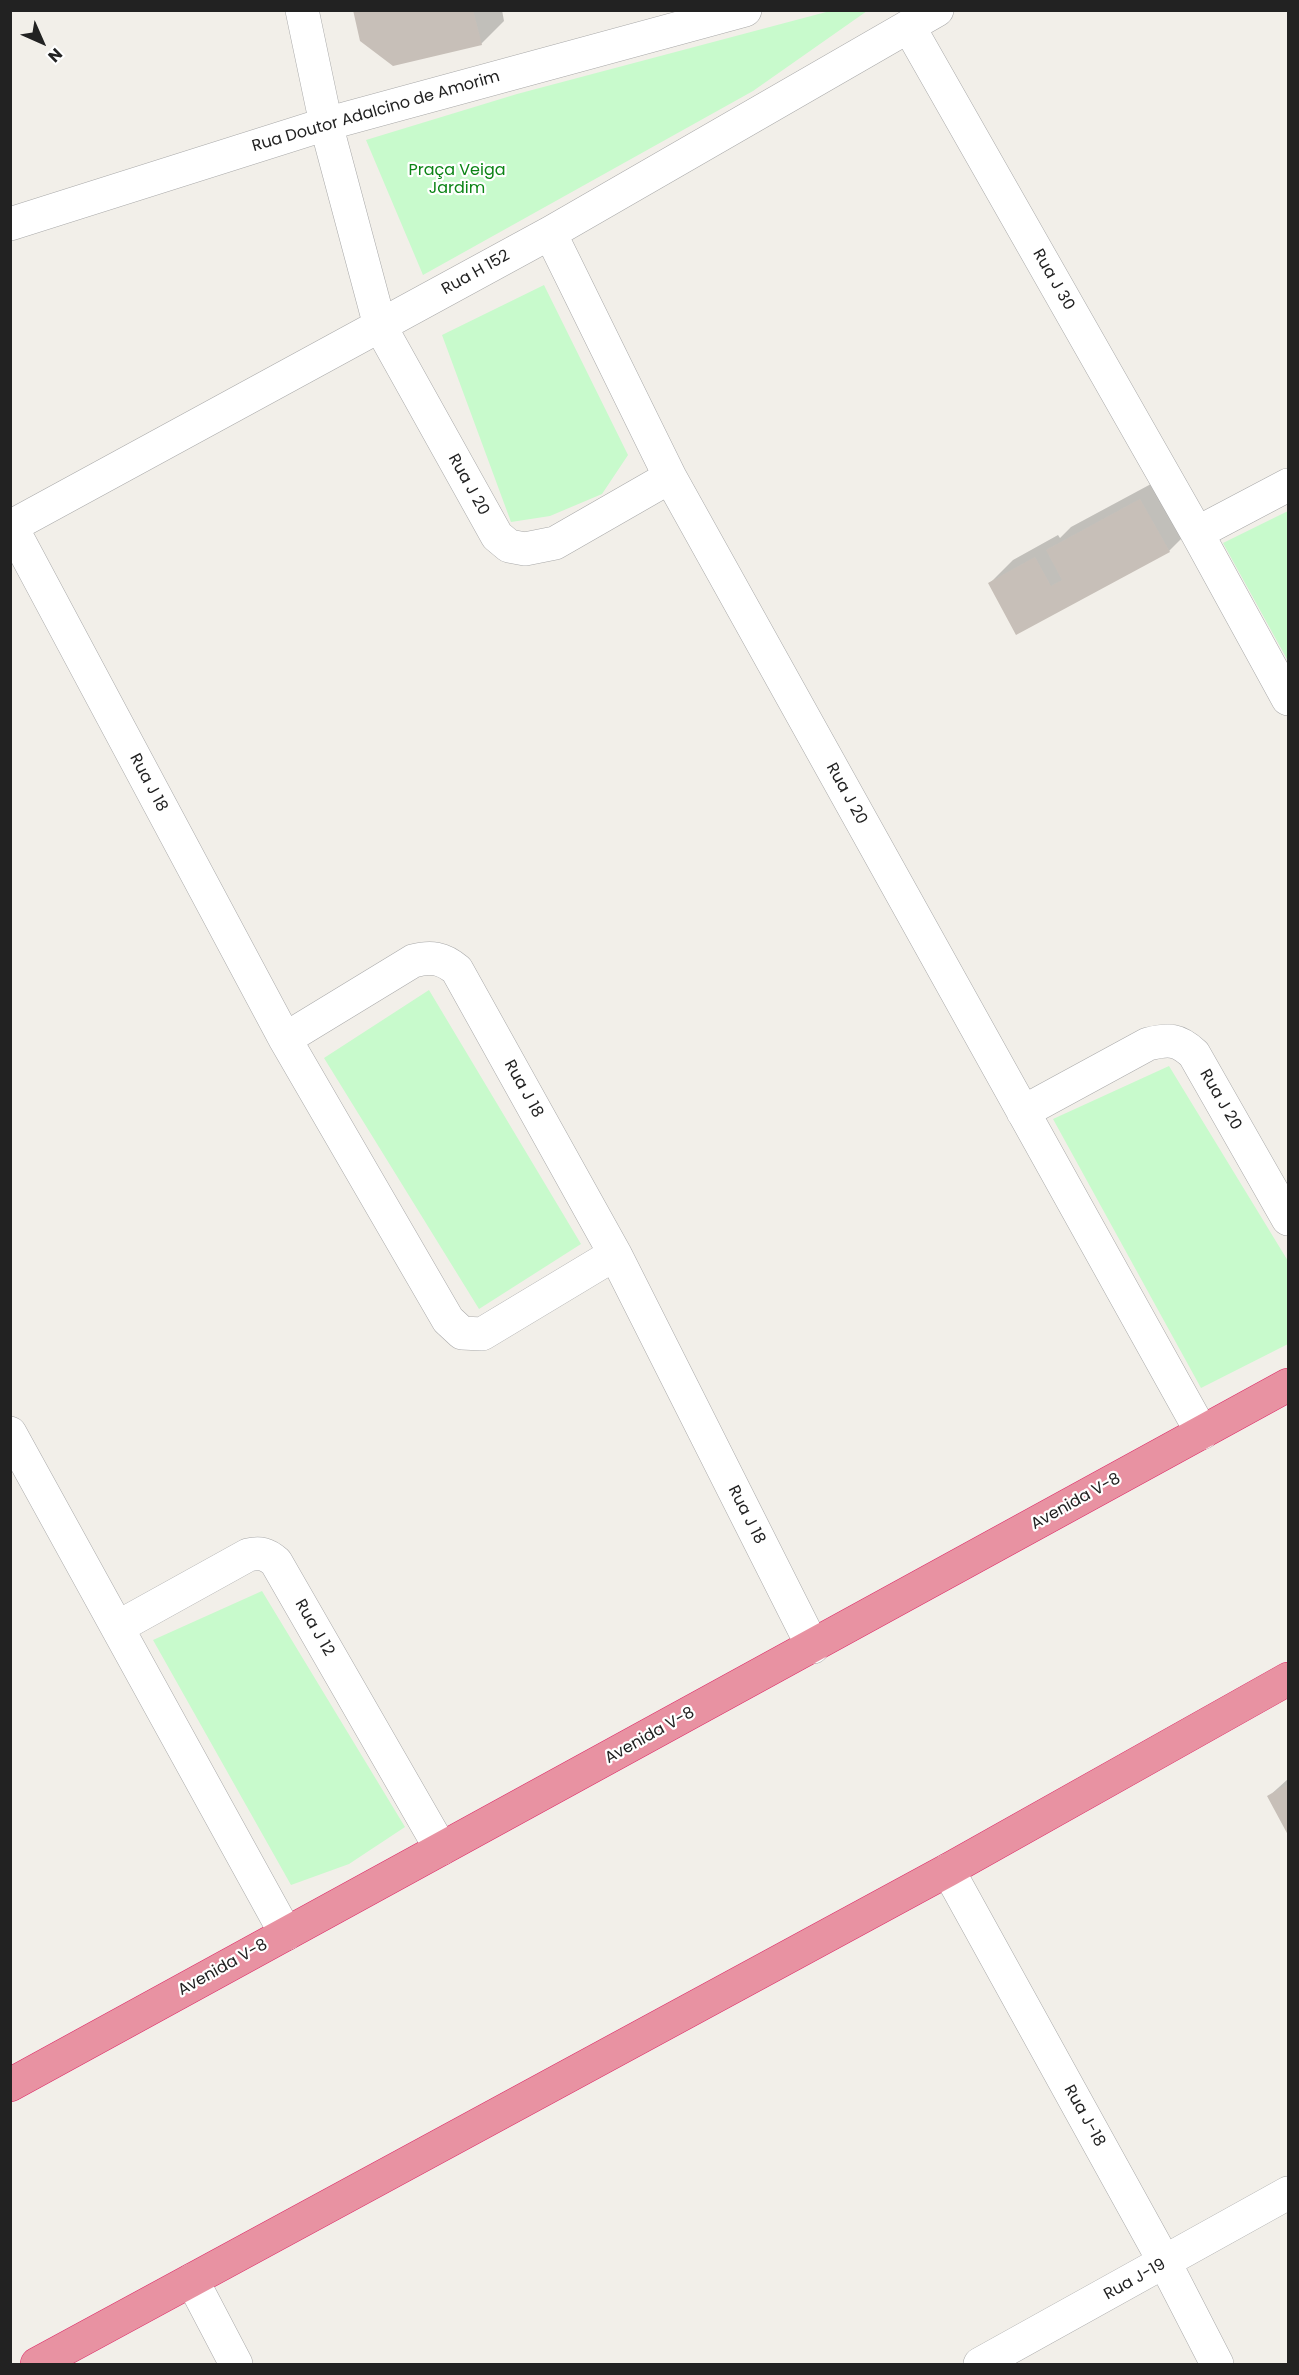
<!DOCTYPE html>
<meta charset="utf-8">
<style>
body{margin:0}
#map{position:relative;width:1299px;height:2375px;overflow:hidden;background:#f2efe9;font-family:Poppins,sans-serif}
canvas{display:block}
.frame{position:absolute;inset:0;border:12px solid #222;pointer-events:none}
.north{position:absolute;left:12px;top:12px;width:60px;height:60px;-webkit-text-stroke:4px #fff;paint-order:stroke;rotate:135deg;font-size:16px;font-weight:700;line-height:24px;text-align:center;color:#222}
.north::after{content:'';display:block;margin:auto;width:21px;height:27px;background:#222;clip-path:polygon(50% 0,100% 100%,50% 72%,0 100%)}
</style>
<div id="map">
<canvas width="1299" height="2375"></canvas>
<div class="frame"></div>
<div class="north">N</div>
</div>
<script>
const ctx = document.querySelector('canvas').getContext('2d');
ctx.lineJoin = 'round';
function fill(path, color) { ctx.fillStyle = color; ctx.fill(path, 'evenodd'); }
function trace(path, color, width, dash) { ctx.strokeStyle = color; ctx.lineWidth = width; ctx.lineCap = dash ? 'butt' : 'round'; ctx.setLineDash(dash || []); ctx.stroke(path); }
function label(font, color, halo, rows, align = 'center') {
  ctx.font = font + ' Poppins,sans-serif'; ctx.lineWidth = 4.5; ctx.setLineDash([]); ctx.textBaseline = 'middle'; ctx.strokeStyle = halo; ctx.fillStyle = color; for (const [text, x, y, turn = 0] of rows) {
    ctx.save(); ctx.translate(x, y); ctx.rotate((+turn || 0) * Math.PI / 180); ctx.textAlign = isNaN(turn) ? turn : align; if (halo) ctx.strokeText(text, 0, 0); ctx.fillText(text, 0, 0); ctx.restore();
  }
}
const park = new Path2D(`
 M830 11H867L753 91 423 275 366 140 517 94Z
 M544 285 628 455 602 494 550 516 511 522 442 335Z
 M1288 511V661L1223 543Z
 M429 990 581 1244 479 1309 324 1058Z
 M1169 1066 1288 1261V1344L1201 1388 1053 1119Z
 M262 1591 405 1827 349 1864 291 1885 153 1640Z`);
const shadow = new Path2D(`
 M354 10H502L504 21 481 44Z
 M1164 477 1192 528 1169 551 1017 633 990 583 1013 560 1058 535 1060 538 1071 527Z
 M1288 1779V1832L1268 1797Z`);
const building = new Path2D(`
 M353 10H473L482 45 393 66 360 41Z
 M1140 499 1170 552 1016 635 988 583 1035 557 1051 586 1062 580 1046 550Z
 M1288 1784V1835L1267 1796Z`);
const minor = new Path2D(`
 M302 10 326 124 380 326 497 536 509 546 525 549 555 543 670 477
 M909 27 1197 533 1288 699
 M10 224 326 124 745 10
 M550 233 670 477 1202 1433
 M11 526 285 1039 448 1320 462 1333 482 1334 615 1254
 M10 527 550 233 937 10
 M1197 533 1288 485
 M285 1039 413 961C431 956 443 958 457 970L615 1254 813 1647
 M1023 1112 1148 1044C1169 1039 1178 1039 1194 1054L1288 1219
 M10 1433 286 1934
 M118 1627 248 1555C260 1552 267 1554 276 1562L441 1849
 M948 1870 1165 2263 1217 2364
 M192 2280 236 2364
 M980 2364 1288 2193`);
const highway = new Path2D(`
 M10 2085 1288 1385
 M37 2364 948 1870 1288 1679`);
const streetNames = [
 ["Rua Doutor Adalcino de Amorim",376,112,-16],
 ["Rua H 152",476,273,-29],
 ["Rua J 30",1053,280,60],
 ["Rua J 20",468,485,61],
 ["Rua J 18",148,783,62],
 ["Rua J 20",846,794,61],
 ["Rua J 18",523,1089,61],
 ["Rua J 20",1220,1100,60],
 ["Avenida V-8",1076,1502,-29],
 ["Rua J 18",746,1515,63],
 ["Rua J 12",314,1628,60],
 ["Avenida V-8",650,1736,-29],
 ["Avenida V-8",223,1968,-29],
 ["Rua J-18",1084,2116,61],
 ["Rua J-19",1135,2280,-29]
];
const parkNames = [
 ["Praça Veiga",457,171],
 ["Jardim",457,189]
];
fill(park, '#c8facc');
fill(shadow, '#0003');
fill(building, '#c7bfb8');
trace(minor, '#a9a9a9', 34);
trace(highway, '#dc2a67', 34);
trace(minor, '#fff', 33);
trace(highway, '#e892a2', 33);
label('16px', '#222', '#fff', streetNames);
label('16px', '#0c8416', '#fff', parkNames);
</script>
